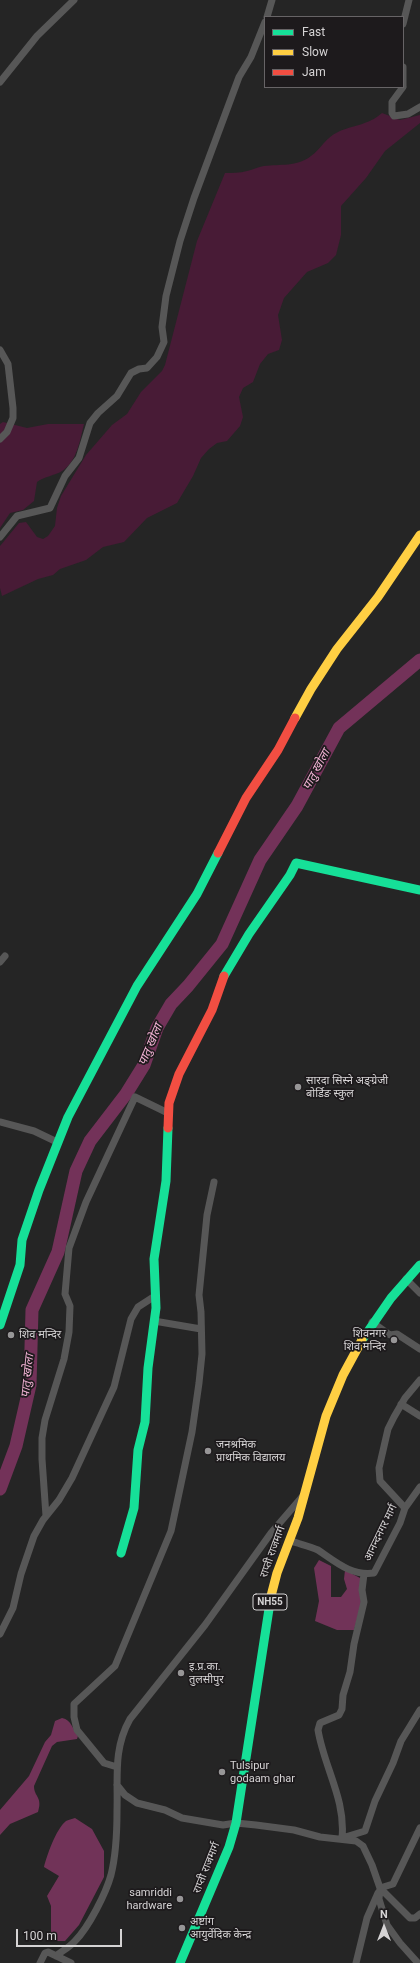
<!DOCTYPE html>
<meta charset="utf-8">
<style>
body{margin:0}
#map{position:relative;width:420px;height:1963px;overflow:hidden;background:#252525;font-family:Roboto,sans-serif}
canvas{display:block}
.legend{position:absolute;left:264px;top:16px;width:140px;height:72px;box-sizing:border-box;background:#1d1a1c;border:1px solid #676466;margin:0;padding:5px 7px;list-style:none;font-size:12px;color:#d5d3d4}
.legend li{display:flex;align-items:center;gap:8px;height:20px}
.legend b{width:20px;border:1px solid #676466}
.north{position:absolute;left:364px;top:1907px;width:40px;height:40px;-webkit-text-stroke:3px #1d1a1c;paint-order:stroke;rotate:0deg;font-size:11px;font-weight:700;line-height:16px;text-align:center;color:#d5d3d4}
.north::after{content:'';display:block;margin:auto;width:14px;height:18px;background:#d5d3d4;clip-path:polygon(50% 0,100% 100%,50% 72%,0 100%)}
.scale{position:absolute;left:16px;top:1929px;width:106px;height:18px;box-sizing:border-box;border:2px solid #d5d3d4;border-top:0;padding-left:5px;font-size:12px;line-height:14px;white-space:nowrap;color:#d5d3d4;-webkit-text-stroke:3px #1d1a1c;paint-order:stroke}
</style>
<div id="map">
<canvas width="420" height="1963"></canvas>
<ul class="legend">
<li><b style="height:5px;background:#16e098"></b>Fast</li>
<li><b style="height:5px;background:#ffcf43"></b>Slow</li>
<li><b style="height:5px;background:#f24e42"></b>Jam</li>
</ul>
<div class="north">N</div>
<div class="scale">100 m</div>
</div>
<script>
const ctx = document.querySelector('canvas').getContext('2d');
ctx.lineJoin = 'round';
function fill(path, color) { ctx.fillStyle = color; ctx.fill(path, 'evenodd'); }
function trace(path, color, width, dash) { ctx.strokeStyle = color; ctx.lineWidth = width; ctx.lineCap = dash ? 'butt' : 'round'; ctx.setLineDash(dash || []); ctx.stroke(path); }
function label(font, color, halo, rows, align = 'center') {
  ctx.font = font + ' Roboto,"Noto Sans Devanagari",sans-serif'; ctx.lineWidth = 3.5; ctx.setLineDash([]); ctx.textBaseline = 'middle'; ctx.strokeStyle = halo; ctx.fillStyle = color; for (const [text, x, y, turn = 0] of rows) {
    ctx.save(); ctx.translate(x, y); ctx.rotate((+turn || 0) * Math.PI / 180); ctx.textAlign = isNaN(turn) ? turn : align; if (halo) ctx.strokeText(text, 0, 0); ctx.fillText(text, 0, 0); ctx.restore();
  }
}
const green = new Path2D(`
 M382 113 400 120 420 115V123L385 151 366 178 341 206V235L336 255 328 263 307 272 284 298 278 315 282 340 279 350 268 354 260 364 253 382 243 388 239 397 243 417 240 426 227 441 217 443 209 449 201 458 193 476 177 503 147 518 124 542 103 547 86 560 60 569 53 575 38 579 2 596 0 588V546L19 523 26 522 37 537 43 539 48 536 55 526 57 508 61 496 86 455 112 425 127 414 141 392 162 371 165 365 197 241 225 173C232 173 240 173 247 171 252 170 258 167 264 166 280 164 297 167 311 156 321 149 326 137 338 132 355 124 367 126 382 113Z
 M3 422 27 428 48 424H84C80 440 77 462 62 471 54 476 45 476 37 482L34 501 23 510 10 513 0 528V424Z`);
const forest = new Path2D(`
 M319 1560 331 1566V1597H341L347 1589 344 1579 345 1570 360 1578 361 1605 354 1630H337L315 1621 319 1601 314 1568Z
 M62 1718C72 1720 72 1729 78 1736L77 1739 57 1742 52 1746 34 1786C34 1797 43 1797 38 1812L10 1824 0 1835V1810L29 1776 45 1742 51 1735 55 1721Z
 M75 1818 92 1829 104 1851V1877L79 1925 65 1941H51V1906L47 1896 59 1876 44 1867C47 1855 56 1829 66 1821 68 1820 72 1819 75 1818Z`);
const river = new Path2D(`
 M0 1489 16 1446 30 1385 32 1310 58 1252 76 1171 90 1141 126 1094 144 1065 157 1028 171 1004 188 986 222 944 260 860 297 806 339 728 420 660`);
const street = new Path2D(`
 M267 17 272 0
 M403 24 409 0
 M403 67V86
 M0 82 37 36 74 0
 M403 87 392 102V113L394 116 408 114 420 107
 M0 350 8 364 13 408V418L7 432 0 439
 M0 537 17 516 50 508 65 476 79 458 90 423 98 413 117 396 131 373 139 369 147 368 157 357 164 342 162 327 166 296 180 241 194 198 239 77 251 57 265 22
 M0 962 5 956
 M0 1122 34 1131 57 1142
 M406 1279 420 1293
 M154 1321 201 1329
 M372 1322 390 1335 397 1334 420 1349
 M401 1404 420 1416
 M405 1508 380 1481 379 1468 388 1429 394 1417 405 1398 420 1380
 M46 1516 42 1459V1438L45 1420 64 1359 69 1332 70 1306 65 1294 69 1248 86 1202 135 1097 168 1113
 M291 1541C299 1544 310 1546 318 1550 336 1562 351 1576 374 1573L400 1523 405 1508 420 1487
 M364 1574 362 1590 364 1602 354 1644 350 1672 343 1695 342 1709 339 1715 320 1723 318 1730C324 1767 346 1800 342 1838L365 1831 375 1801 393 1763 401 1741 420 1710
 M0 1634 13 1608 21 1574 34 1536 43 1520 59 1500 72 1478 114 1387 131 1319 138 1307 155 1296
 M117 1767 104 1763 77 1730 74 1717V1704L115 1666 171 1531 192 1432 199 1383 202 1354 201 1312 199 1295 207 1215 214 1182
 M117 1785 125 1795 137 1803 165 1810 182 1818 223 1825 236 1823 256 1825 294 1830 320 1837 356 1841 363 1846 372 1865 380 1888 379 1899 387 1925 400 1943 418 1963
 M420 1828 393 1884 380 1888 410 1918H415L420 1914
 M56 1956C62 1951 70 1947 75 1941 89 1927 106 1893 111 1875 116 1855 117 1831 117 1811 118 1778 113 1749 130 1719L205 1625 271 1533 302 1497
 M40 1963 45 1953 48 1952 71 1963
 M356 1963 367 1918 378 1893`);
const fast = new Path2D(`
 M224 976 249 934 290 875 296 863 420 890
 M0 1325 20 1265 22 1240 39 1190 68 1117 137 986 197 894 218 853
 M362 1340 391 1298 420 1265
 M121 1553 134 1508 138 1450 145 1422 148 1368 156 1308 154 1259 166 1181 168 1128
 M180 1963 229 1847 236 1823 271 1596`);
const slow = new Path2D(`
 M295 718 311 689 337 649 378 597 420 535
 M271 1596 277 1573 298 1518 326 1416 343 1375 362 1340`);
const jam = new Path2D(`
 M218 853 246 798 278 750 295 718
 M168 1128 169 1103 179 1074 212 1010 224 976`);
const markers = [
 [298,1087,4,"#979697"],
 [11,1335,4,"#979697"],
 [394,1340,4,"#979697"],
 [208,1451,4,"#979697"],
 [181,1673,4,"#979697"],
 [222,1772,4,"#979697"],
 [180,1899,4,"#979697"],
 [182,1928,4,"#979697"]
];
const shields = [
 [270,1602,34]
];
const shieldNames = [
 ["NH55",270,1602]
];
const poiNames = [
 ["सारदा सिस्ने अङ्ग्रेजी",306,1081],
 ["बोर्डिङ स्कुल",306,1094],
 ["शिवनगर",386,1334,"right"],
 ["शिव मन्दिर",386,1347,"right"],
 ["शिव मन्दिर",19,1335],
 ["जनश्रमिक",216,1445],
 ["प्राथमिक विद्यालय",216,1458],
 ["इ.प्र.का.",189,1667],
 ["तुलसीपुर",189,1680],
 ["Tulsipur",230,1766],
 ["godaam ghar",230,1779],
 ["samriddi",172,1893,"right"],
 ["hardware",172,1906,"right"],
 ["अष्टांग",190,1922],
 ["आयुर्वेदिक केन्द्र",190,1935]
];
const streetNames = [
 ["आनन्दनगर मार्ग",381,1533,-64],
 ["राप्ती राजमार्ग",273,1552,-70],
 ["राप्ती राजमार्ग",207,1868,-68]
];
const waterNames = [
 ["पातु खोला",317,770,-62],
 ["पातु खोला",151,1045,-67],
 ["पातु खोला",28,1376,-84]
];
fill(green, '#481b36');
fill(forest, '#713358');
trace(river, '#733259', 13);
trace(street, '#575757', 7);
trace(fast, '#16e098', 9);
trace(slow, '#ffcf43', 9);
trace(jam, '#f24e42', 9);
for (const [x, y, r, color] of markers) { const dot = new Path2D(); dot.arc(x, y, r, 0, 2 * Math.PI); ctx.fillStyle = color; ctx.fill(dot); trace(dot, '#1d1a1c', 1.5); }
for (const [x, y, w] of shields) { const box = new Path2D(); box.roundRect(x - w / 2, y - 8, w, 16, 3); ctx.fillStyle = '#1d1a1c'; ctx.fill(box); trace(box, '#d5d3d4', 1); }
label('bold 10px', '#d5d3d4', null, shieldNames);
label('11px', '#d5d3d4', '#1d1a1c', poiNames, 'left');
label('11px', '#d5d3d4', '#1d1a1c', streetNames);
label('italic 12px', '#f4b4d6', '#1d1a1c', waterNames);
</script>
